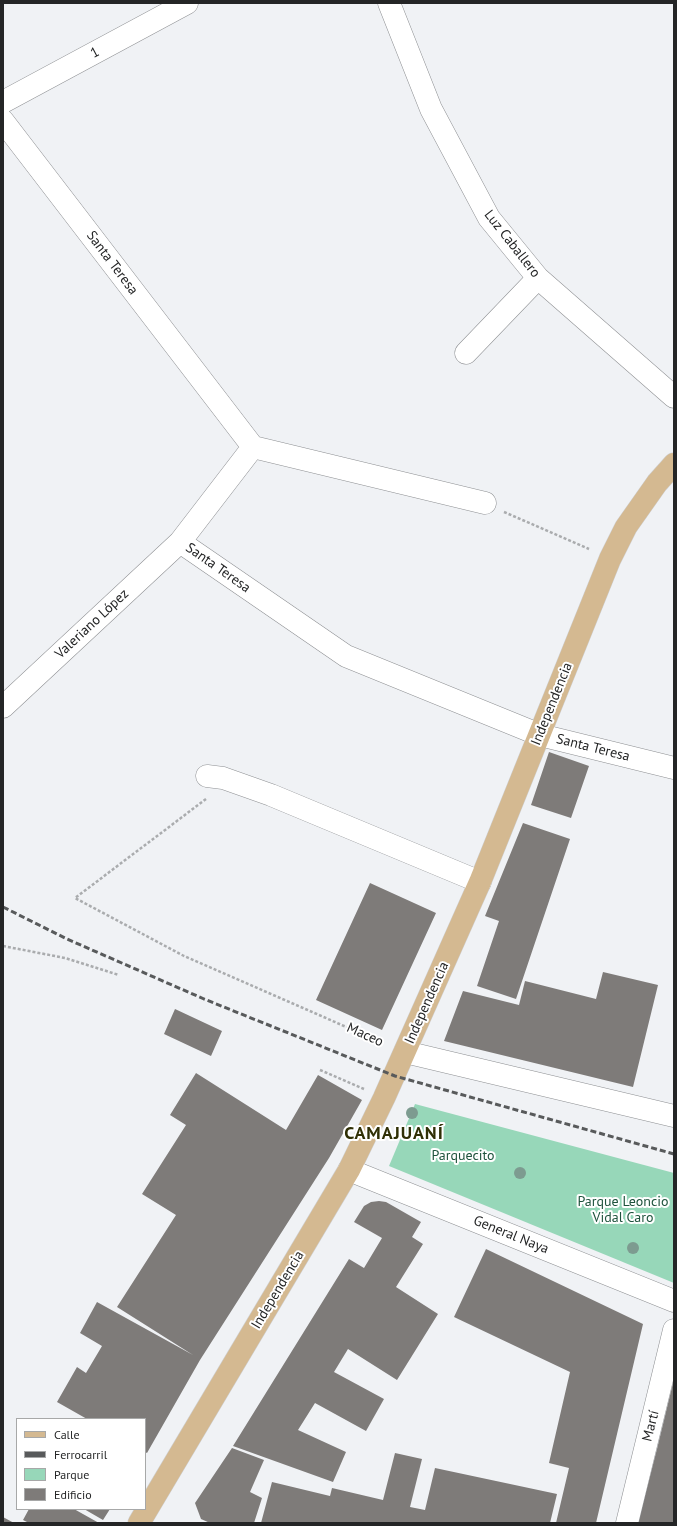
<!DOCTYPE html>
<meta charset="utf-8">
<style>
body{margin:0}
#map{position:relative;width:677px;height:1526px;overflow:hidden;background:#f0f2f5;font-family:"PT Sans",sans-serif}
canvas{display:block}
.frame{position:absolute;inset:0;border:4px solid #242526;pointer-events:none}
.legend{position:absolute;left:16px;top:1418px;width:130px;height:92px;box-sizing:border-box;background:#fff;border:1px solid #a7a8a8;margin:0;padding:5px 7px;list-style:none;font-size:12px;color:#242526}
.legend li{display:flex;align-items:center;gap:8px;height:20px}
.legend b{width:20px;border:1px solid #a7a8a8}
</style>
<div id="map">
<canvas width="677" height="1526"></canvas>
<div class="frame"></div>
<ul class="legend">
<li><b style="height:5px;background:#d4b991"></b>Calle</li>
<li><b style="height:5px;background:#585a5b"></b>Ferrocarril</li>
<li><b style="height:11px;background:#97d7b9"></b>Parque</li>
<li><b style="height:11px;background:#7e7b79"></b>Edificio</li>
</ul>
</div>
<script>
const ctx = document.querySelector('canvas').getContext('2d');
ctx.lineJoin = 'round';
function fill(path, color) { ctx.fillStyle = color; ctx.fill(path, 'evenodd'); }
function trace(path, color, width, dash) { ctx.strokeStyle = color; ctx.lineWidth = width; ctx.lineCap = dash ? 'butt' : 'round'; ctx.setLineDash(dash || []); ctx.stroke(path); }
function label(font, color, halo, rows, align = 'center') {
  ctx.font = font + ' "PT Sans",sans-serif'; ctx.lineWidth = 4; ctx.setLineDash([]); ctx.textBaseline = 'middle'; ctx.strokeStyle = halo; ctx.fillStyle = color; for (const [text, x, y, turn = 0] of rows) {
    ctx.save(); ctx.translate(x, y); ctx.rotate((+turn || 0) * Math.PI / 180); ctx.textAlign = isNaN(turn) ? turn : align; if (halo) ctx.strokeText(text, 0, 0); ctx.fillText(text, 0, 0); ctx.restore();
  }
}
const green = new Path2D(`
 M415 1104 674 1173V1283L389 1166Z`);
const building = new Path2D(`
 M549 752 589 766 571 818 531 805Z
 M523 823 570 839 516 999 477 986 499 921 485 916Z
 M370 883 436 913 382 1030 316 1000Z
 M603 972 658 985 633 1087 444 1041 463 991 519 1005 525 981 596 999Z
 M175 1009 222 1031 211 1056 164 1034Z
 M196 1073 286 1130 318 1075 362 1100 329 1158 200 1360 147 1453 145 1452V1419H87L57 1402 77 1367 86 1373 102 1346 80 1333 97 1302 193 1355 117 1307 176 1215 142 1194 186 1125 170 1115Z
 M379 1201 386 1202 421 1222 412 1237 423 1244 396 1287 438 1314 397 1380 348 1349 334 1372 384 1399 366 1431 315 1403 298 1430 346 1452 333 1482 233 1446 349 1259 364 1268 382 1238 354 1222 364 1206 371 1202Z
 M486 1249 643 1324 596 1523H556L569 1468 549 1463 570 1372 454 1317Z
 M673 1383 674 1523H638L657 1449Z
 M232 1448 264 1460 250 1492 262 1498 254 1523H210L201 1519 195 1503Z
 M395 1453 422 1459 410 1507 425 1510 435 1468 557 1494 550 1523H261L272 1482 330 1496 332 1488 383 1500Z
 M29 1509H74L99 1523H29L23 1520Z
 M84 1509H110L103 1520Z
 M3 1517 14 1523H3Z`);
const path = new Path2D(`
 M504 512 589 549
 M206 799 75 898 184 956 383 1043
 M3 946 65 958 119 975
 M320 1070 364 1089`);
const minor = new Path2D(`
 M389 3 431 109 489 218 538 278 674 397
 M3 102 187 3
 M3 121 253 447
 M466 353 538 278
 M253 447 485 503
 M180 542 346 656 540 735 674 768
 M3 707 180 542 253 447
 M207 776 223 778 271 795 480 882
 M405 1052 674 1116
 M349 1170 674 1301
 M627 1523 674 1330`);
const major = new Path2D(`
 M139 1523 349 1170 384 1098 480 882 610 559 626 527 657 483 674 464`);
const rail = new Path2D(`
 M3 907 67 939 204 999 395 1076 674 1154`);
const trees = [
 [412,1113],
 [520,1173],
 [633,1248]
];
const streetNames = [
 ["1",95,53,-28],
 ["Luz Caballero",512,244,52],
 ["Santa Teresa",112,263,53],
 ["Santa Teresa",218,568,35],
 ["Valeriano López",92,624,-43],
 ["Independencia",552,704,-68],
 ["Santa Teresa",593,748,14],
 ["Independencia",427,1003,-66],
 ["Maceo",365,1035,24],
 ["General Naya",511,1235,22],
 ["Independencia",278,1290,-59],
 ["Martí",651,1426,-76]
];
const parkNames = [
 ["Parquecito",463,1156],
 ["Parque Leoncio",623,1202],
 ["Vidal Caro",623,1218]
];
const districtNames = [
 ["CAMAJUANÍ",394,1134]
];
fill(green, '#97d7b9');
fill(building, '#7e7b79');
trace(minor, '#8e9093', 23);
trace(major, '#cfcfcf', 23);
trace(path, '#aaacae', 2.5, [3, 2]);
trace(minor, '#fff', 22);
trace(major, '#d4b991', 22);
trace(rail, '#585a5b', 3, [6, 3]);
ctx.fillStyle = '#7d9b90';
for (const [x, y] of trees) { ctx.beginPath(); ctx.arc(x, y, 6, 0, 2 * Math.PI); ctx.fill(); }
label('14px', '#242526', '#fff', streetNames);
label('14px', '#1f533d', '#fff', parkNames);
ctx.letterSpacing = '1px';
label('bold 18px', '#2f2f05', '#fff', districtNames);
ctx.letterSpacing = '0px';
</script>
